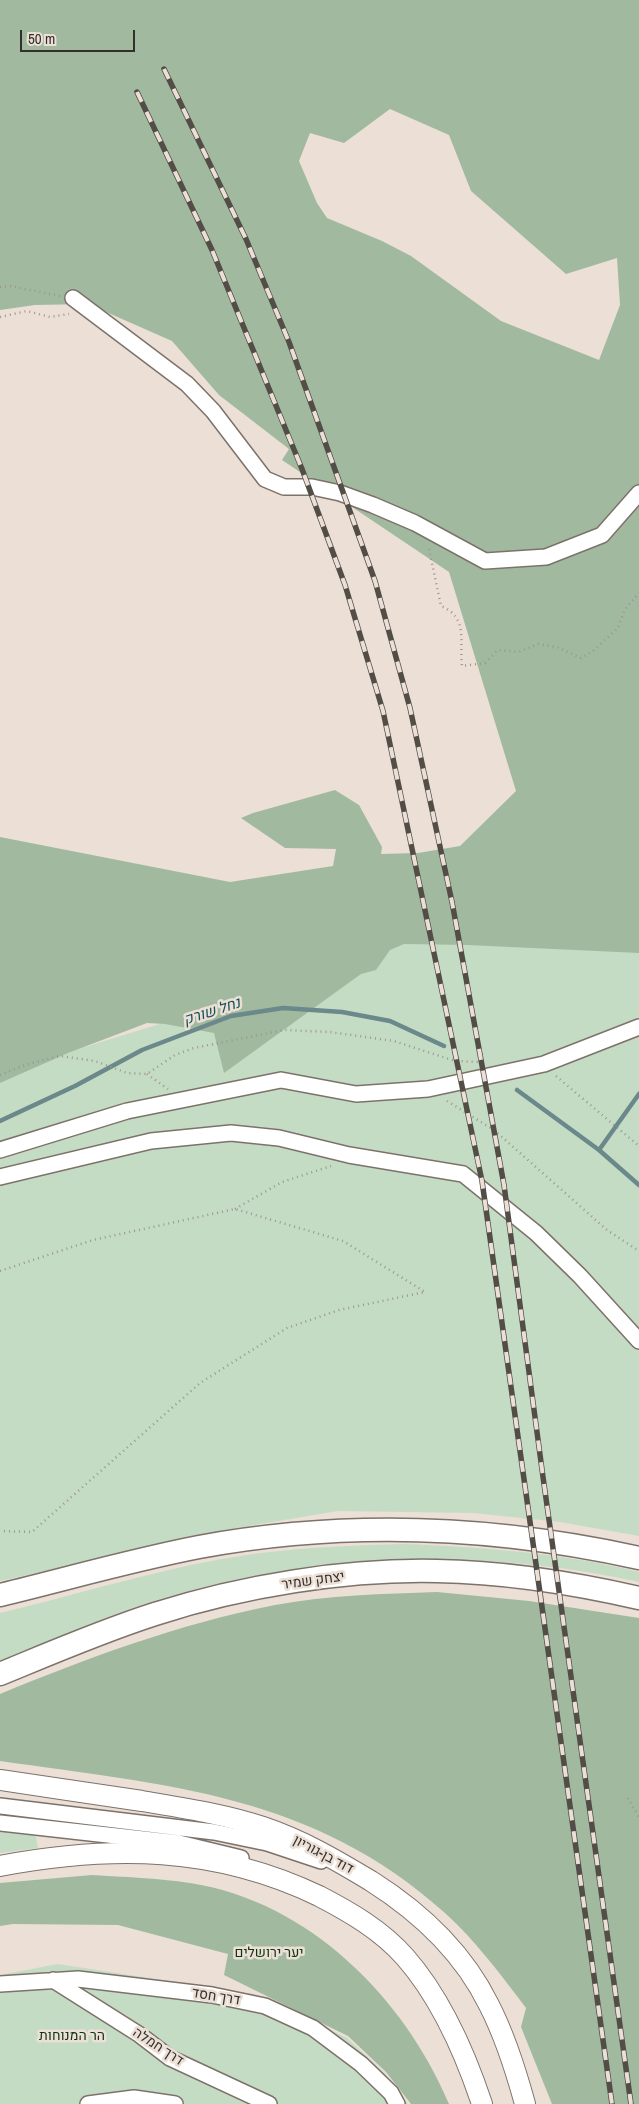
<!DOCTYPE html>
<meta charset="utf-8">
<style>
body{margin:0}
#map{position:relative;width:639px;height:2104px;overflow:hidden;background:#ebdfd6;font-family:"Archivo Narrow",sans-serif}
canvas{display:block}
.scale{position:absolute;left:20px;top:30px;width:115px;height:22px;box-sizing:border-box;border:2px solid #332f2b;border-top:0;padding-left:6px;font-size:15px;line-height:18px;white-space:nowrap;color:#332f2b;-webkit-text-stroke:4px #ebdfd6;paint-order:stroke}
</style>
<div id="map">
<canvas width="639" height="2104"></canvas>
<div class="scale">50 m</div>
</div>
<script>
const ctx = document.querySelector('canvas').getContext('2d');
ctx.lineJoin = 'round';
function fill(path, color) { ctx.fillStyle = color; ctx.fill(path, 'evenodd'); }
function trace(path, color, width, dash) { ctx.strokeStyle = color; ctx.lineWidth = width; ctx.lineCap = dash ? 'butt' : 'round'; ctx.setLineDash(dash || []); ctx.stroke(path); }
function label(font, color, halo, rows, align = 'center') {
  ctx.font = font + ' "Archivo Narrow",Heebo,sans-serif'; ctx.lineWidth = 5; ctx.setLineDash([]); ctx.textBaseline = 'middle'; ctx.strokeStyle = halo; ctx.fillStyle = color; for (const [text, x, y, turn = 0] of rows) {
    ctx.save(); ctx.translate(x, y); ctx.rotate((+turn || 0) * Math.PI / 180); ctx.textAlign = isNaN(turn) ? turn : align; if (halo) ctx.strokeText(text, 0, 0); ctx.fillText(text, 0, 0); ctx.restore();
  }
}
const green = new Path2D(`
 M390 942 639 943V1536L560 1522 473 1513 338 1511 237 1528 0 1581V1073L176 1019Z
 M403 1544C482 1547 562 1553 639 1572V1582C477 1546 305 1553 147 1603 97 1619 48 1643 0 1663V1613C89 1592 179 1562 270 1552 314 1547 358 1545 403 1544Z
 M0 1831 35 1833 38 1848 0 1853Z
 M58 1964 254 1994 347 2038 385 2073 408 2104H0V1975Z`);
const forest = new Path2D(`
 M0 0H639V953L467 945 404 944 390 950 376 970 361 974 224 1073 214 1033 165 1024 147 1023 68 1053 0 1083V837L230 882 333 866 336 849 285 848 241 818 253 813 335 790 359 805 382 847 381 854 418 853 460 846 516 791 449 572 282 460 289 449 219 395 172 341 88 304 35 305 0 310ZM390 109 449 135 471 191 566 274 617 258 620 305 599 360 501 321 411 256 382 241 327 218 317 203 299 161 310 133 344 143Z
 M437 1592 529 1601 639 1618V2104H552L521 2027 526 2008C501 1975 476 1941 445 1913 313 1794 167 1785 0 1761V1694C90 1657 179 1624 275 1605 328 1595 384 1594 437 1592Z
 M92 1875C124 1877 157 1878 190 1883 308 1901 404 1997 449 2104H411L386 2072 348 2036 224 1975 228 1954 118 1925 13 1924 0 1926V1883Z`);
const stream = new Path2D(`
 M517 1090 599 1150 639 1185
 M0 1121 75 1086 142 1050 231 1016 283 1008 342 1012 390 1021 444 1046
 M599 1150 639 1094`);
const path = new Path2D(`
 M0 287 10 286 60 296
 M0 317 27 311 50 317 69 314
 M429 549 441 606C469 618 459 641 462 666L485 663 498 650 519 652 538 644 557 647 581 658 593 651 618 628 625 609 639 593
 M147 1074 168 1089
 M0 1075 25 1065 60 1056 95 1061 127 1073 147 1074 175 1055 194 1048 284 1030 330 1032 394 1041 455 1061 478 1062
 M556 1076 639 1146
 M447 1101 494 1130 607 1230 639 1251
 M235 1209 282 1182 331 1166
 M0 1271 93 1240 235 1209 343 1241 425 1292 339 1310 287 1328 200 1383 32 1532 0 1531
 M628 1798 639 1818`);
const minor = new Path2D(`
 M73 298 187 384 213 411 265 479 284 487H312L340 493 373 505 415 523 485 561 546 557 602 535 639 493
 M0 1150 127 1111 281 1080 356 1094 428 1089 544 1064 639 1027
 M0 1177 151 1141 231 1133 279 1138 349 1155 463 1174 536 1233 580 1276 639 1341
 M0 1806 214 1832 267 1843 321 1861
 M0 1823 179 1843 241 1858
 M53 1980 140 2035 170 2058 269 2104
 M0 1984 78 1979 212 1995 265 2006 313 2028 361 2064 391 2093 397 2104
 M88 2104 134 2098 175 2104`);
const major = new Path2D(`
 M0 1780C47 1787 95 1794 142 1801 183 1808 224 1814 263 1827 302 1840 336 1860 371 1881 420 1912 463 1952 489 2005 505 2036 516 2071 525 2104
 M0 1866C112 1845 215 1846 319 1896 350 1912 381 1930 405 1957 441 1998 465 2053 482 2104`);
const highway = new Path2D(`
 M0 1595C66 1579 132 1560 199 1547 345 1520 494 1526 639 1558
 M0 1674C51 1653 102 1631 155 1614 242 1586 346 1569 437 1571 505 1572 573 1583 639 1598`);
const rail = new Path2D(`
 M164 69 246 239 289 342 375 581 410 708 452 902 504 1185 543 1477 631 2104
 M137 92 212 250 302 469 345 585 383 711 482 1181 612 2104`);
const streetNames = [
 ["יצחק שמיר",313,1581,-8],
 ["דוד בן-גוריון",323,1855,28],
 ["דרך חסד",216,1997,9],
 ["דרך חמלה",158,2047,33]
];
const parkNames = [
 ["יער ירושלים",269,1953],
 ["הר המנוחות",72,2036]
];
const waterNames = [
 ["נחל שורק",212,1012,-18]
];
fill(green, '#c5dcc4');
fill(forest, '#a1ba9f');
trace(stream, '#6b888a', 4.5);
trace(minor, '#7d726a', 18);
trace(major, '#7d726a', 22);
trace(highway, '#7d726a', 25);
trace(path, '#9e958e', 2.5, [1, 4]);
trace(minor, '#fff', 15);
trace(major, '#fff', 20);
trace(highway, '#fff', 22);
trace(rail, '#534d48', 5.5);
trace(rail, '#ebdfd6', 4, [11]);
label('14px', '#332f2b', '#ebdfd6', streetNames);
label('14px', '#0f3610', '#ebdfd6', parkNames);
label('italic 15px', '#135258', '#ebdfd6', waterNames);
</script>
